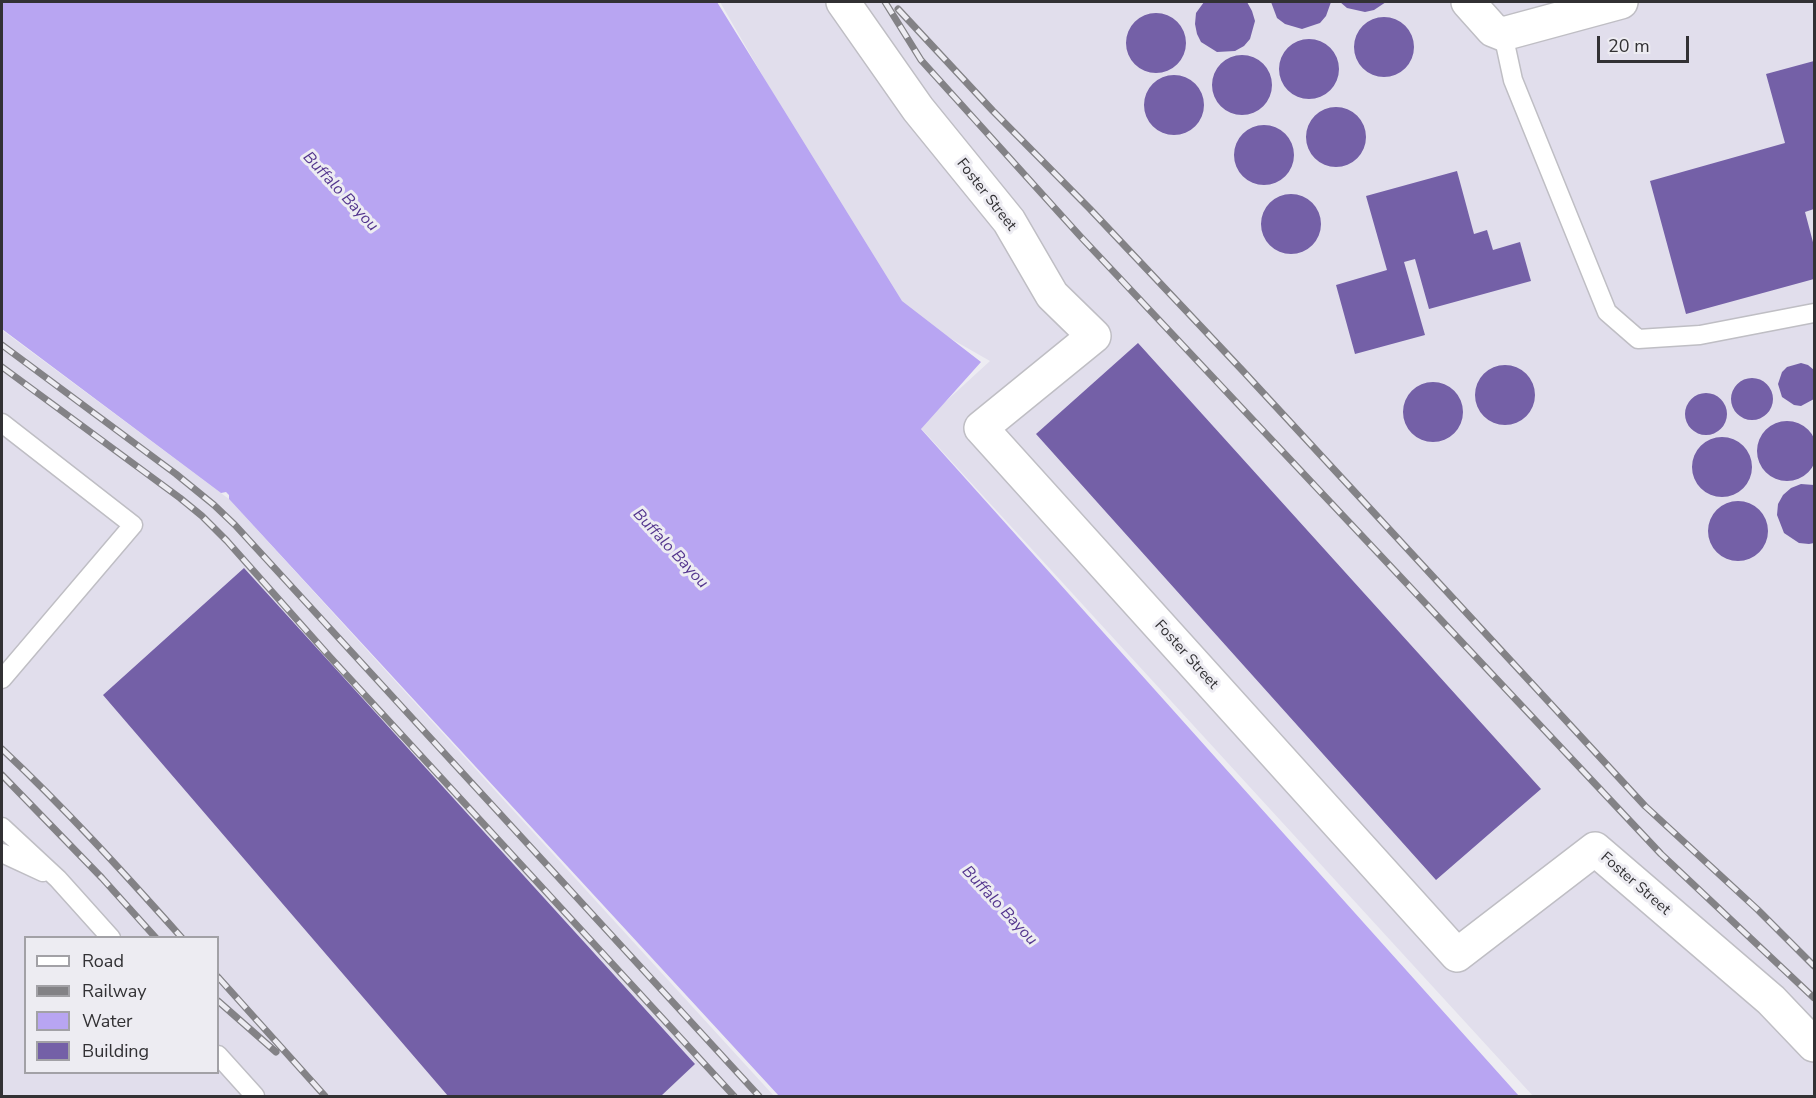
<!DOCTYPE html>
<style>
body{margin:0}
#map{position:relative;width:1816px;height:1098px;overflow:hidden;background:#edecf2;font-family:"Nunito Sans",sans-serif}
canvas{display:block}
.frame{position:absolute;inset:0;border:3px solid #323134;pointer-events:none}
.legend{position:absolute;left:24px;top:936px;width:195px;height:138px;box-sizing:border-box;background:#edecf2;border:2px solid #a2a1a6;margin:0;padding:8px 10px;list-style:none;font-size:18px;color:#323134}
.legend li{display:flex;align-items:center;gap:12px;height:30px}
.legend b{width:30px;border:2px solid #a2a1a6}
.scale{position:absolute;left:1597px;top:36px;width:92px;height:27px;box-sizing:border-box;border:3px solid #323134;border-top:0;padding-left:8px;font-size:18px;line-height:21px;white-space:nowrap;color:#323134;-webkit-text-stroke:4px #edecf2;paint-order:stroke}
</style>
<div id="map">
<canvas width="1816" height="1098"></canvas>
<div class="frame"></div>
<ul class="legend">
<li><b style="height:8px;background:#fff"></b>Road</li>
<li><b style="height:8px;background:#838286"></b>Railway</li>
<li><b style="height:16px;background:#b8a5f2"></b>Water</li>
<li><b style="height:16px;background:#7460a7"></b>Building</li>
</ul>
<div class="scale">20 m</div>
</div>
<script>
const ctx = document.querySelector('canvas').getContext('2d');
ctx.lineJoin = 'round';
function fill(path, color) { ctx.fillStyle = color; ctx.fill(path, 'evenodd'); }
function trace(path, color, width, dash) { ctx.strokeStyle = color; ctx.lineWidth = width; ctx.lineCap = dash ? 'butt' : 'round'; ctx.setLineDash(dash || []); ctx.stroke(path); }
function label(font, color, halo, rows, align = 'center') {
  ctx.font = font + ' "Nunito Sans",sans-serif'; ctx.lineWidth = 6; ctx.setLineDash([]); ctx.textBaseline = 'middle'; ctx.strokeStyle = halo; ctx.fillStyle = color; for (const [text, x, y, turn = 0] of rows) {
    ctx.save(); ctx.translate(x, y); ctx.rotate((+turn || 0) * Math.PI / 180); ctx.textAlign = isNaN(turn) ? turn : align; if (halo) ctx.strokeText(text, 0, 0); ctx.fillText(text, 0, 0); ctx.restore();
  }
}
const built = new Path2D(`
 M720 2H1814V1096H1533L919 426 990 361 897 308Z
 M2 330 229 499 774 1096H2ZM26 938H218V1072H26Z`);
const water = new Path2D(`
 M2 2H717L902 301 981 362 921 429 1519 1096H779L229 499V495L226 492 221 493 2 329Z`);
const building = new Path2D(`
 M1204 2H1247L1252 11 1255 21 1250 39 1244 46 1235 51 1217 52 1201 42 1197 34 1195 24 1196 13Z
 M1271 2H1331L1326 16 1320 23 1302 29 1285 24 1277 18Z
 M1340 2H1386L1374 10 1365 12 1347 8Z
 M1126 43a30 30 0 1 1 60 0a30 30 0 1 1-60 0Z
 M1354 47a30 30 0 1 1 60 0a30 30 0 1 1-60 0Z
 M1279 69a30 30 0 1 1 60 0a30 30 0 1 1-60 0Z
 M1212 85a30 30 0 1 1 60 0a30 30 0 1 1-60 0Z
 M1814 61V209L1805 212 1814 246V279L1686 314 1650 181 1785 143 1766 74Z
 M1144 105a30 30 0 1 1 60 0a30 30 0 1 1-60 0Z
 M1306 137a30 30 0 1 1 60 0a30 30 0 1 1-60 0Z
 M1234 155a30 30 0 1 1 60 0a30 30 0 1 1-60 0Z
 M1457 171 1474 234 1487 230 1493 250 1520 242 1531 281 1429 309 1415 259 1404 262 1425 335 1355 354 1336 285 1387 270 1366 196Z
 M1261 224a30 30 0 1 1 60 0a30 30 0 1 1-60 0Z
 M1138 343 1541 789 1436 880 1036 434Z
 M1801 363 1808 365 1814 370V399L1801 406 1794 405 1782 397 1778 384 1782 372 1787 367Z
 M1475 395a30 30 0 1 1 60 0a30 30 0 1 1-60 0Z
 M1731 399a21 21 0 1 1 42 0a21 21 0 1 1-42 0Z
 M1403 412a30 30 0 1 1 60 0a30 30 0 1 1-60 0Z
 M1685 414a21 21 0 1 1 42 0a21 21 0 1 1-42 0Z
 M1757 451a30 30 0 1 1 60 0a30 30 0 1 1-60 0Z
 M1692 467a30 30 0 1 1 60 0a30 30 0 1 1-60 0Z
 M1801 484 1814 485V543L1809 544 1799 543 1784 533 1777 515 1778 504 1783 495 1791 488Z
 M1708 531a30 30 0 1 1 60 0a30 30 0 1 1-60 0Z
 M244 568 695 1064 661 1096H448L103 695Z`);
const lane = new Path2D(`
 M1503 34 1513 80 1607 312 1638 339 1700 335 1814 313
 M2 423 133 525 2 679
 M2 827 58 879 111 938
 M2 853 43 872
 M218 1055 255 1096`);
const street = new Path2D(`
 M843 2 918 109 1009 221 1052 295 1094 336 981 428 1457 955 1595 849 1771 1000 1814 1045
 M1468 2 1493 30 1503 34 1621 2`);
const rail = new Path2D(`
 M885 2 921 60 1080 236 1661 854 1814 998
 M898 9 993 111 1090 209 1242 370 1645 806 1758 910 1814 966
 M2 345 176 474 214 505 235 525 759 1096
 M2 367 180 498 202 516 227 541 330 657 734 1096
 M2 749C65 808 124 873 182 938
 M2 775 102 878 156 938
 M218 977 325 1096
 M218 1001 276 1052`);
const streetNames = [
 ["Foster Street",986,195,52],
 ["Foster Street",1186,655,48],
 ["Foster Street",1635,884,41]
];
const waterNames = [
 ["Buffalo Bayou",340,192,47],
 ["Buffalo Bayou",670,549,47],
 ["Buffalo Bayou",999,906,47]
];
fill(built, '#e1deec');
fill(water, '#b8a5f2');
fill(building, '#7460a7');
trace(lane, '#bfbec4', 21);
trace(street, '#bfbec4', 36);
trace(lane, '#fff', 18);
trace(street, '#fff', 33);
trace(rail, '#838286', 7);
trace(rail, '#edecf2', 4.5, [14]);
label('15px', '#323134', '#edecf2', streetNames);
label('italic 16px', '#54368e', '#edecf2', waterNames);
</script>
